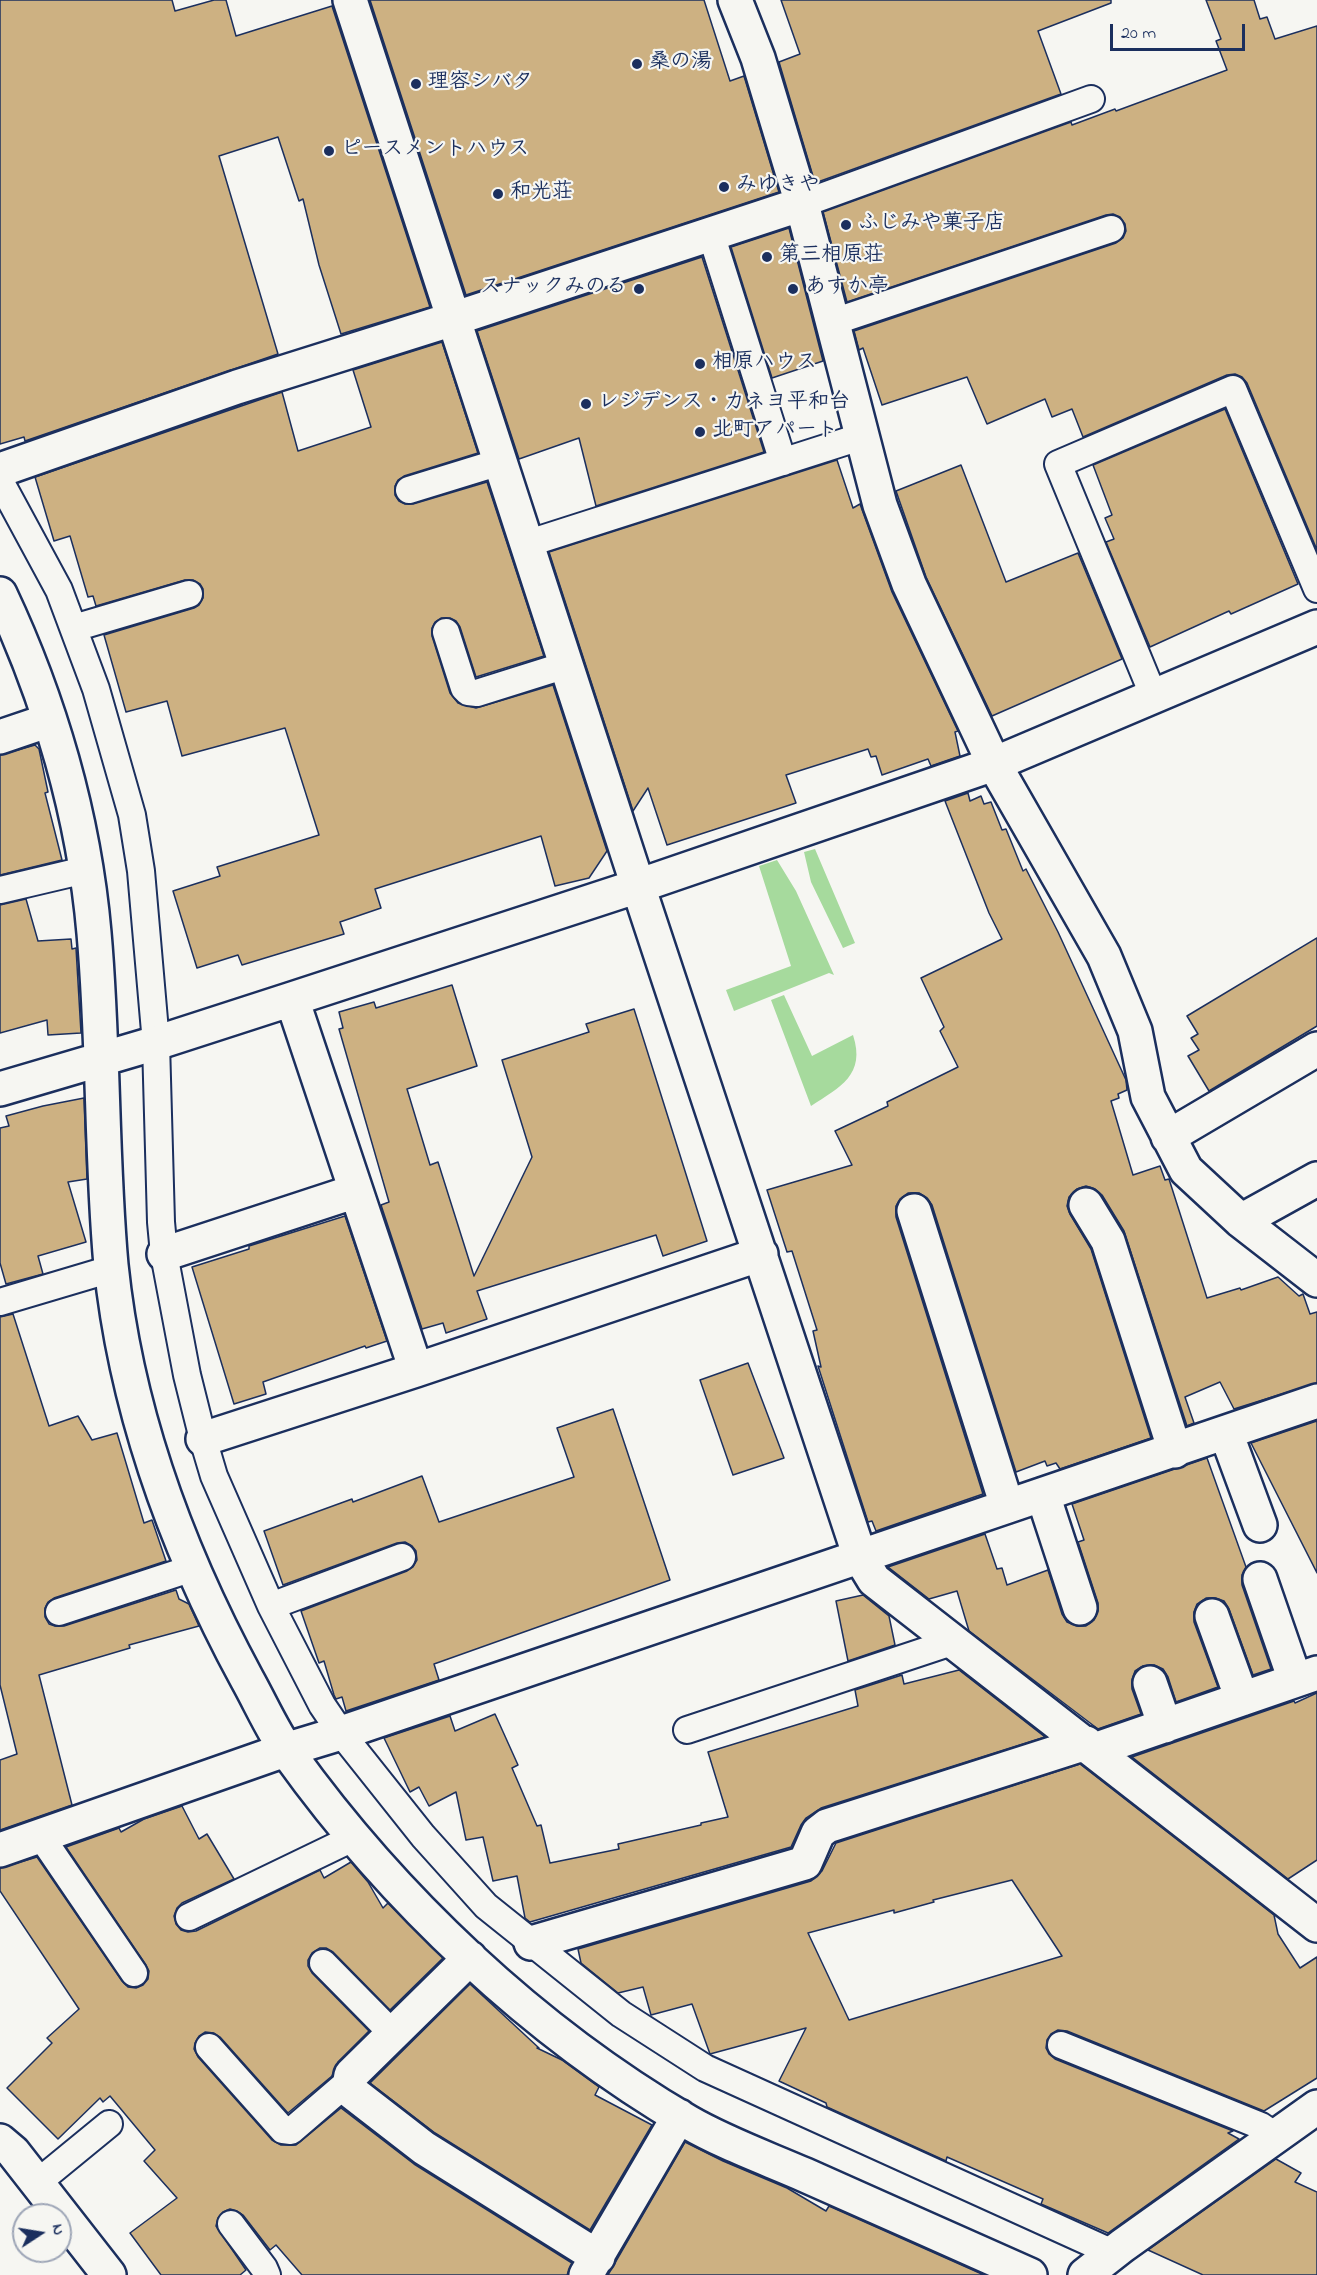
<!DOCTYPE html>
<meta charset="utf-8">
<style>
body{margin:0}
#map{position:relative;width:1317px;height:2275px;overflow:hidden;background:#f6f6f2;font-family:"Indie Flower",sans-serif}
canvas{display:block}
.north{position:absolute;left:12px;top:2203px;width:60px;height:60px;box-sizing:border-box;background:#f6f6f2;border:2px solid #9ea6b7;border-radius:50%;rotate:78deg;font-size:16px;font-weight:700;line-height:24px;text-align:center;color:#1b2f5e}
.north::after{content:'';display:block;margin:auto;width:21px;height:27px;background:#1b2f5e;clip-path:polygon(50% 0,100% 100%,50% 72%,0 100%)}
.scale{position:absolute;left:1110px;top:24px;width:135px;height:27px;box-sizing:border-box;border:3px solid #1b2f5e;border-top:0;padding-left:8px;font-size:18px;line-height:21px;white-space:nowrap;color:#1b2f5e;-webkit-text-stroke:4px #f6f6f2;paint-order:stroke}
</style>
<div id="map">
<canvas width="1317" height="2275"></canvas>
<div class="north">N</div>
<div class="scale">20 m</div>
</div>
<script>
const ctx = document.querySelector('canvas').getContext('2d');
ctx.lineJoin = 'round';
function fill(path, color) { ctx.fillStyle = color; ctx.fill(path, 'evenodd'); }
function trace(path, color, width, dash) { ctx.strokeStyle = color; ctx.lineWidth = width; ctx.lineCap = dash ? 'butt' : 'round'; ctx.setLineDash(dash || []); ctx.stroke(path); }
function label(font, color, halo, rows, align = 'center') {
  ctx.font = font + ' "Indie Flower","Klee One",sans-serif'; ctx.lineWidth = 4.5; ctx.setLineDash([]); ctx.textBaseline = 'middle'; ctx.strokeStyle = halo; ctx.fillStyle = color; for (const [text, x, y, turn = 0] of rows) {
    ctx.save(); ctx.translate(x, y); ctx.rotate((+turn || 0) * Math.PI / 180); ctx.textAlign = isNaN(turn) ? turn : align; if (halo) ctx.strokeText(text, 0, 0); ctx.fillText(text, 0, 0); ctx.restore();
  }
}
const green = new Path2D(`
 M815 849 855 943 843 948 811 882 804 852Z
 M777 860 796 891 834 975 829 973 734 1011 726 990 791 966 759 866Z
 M784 995 812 1056 853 1035C866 1075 840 1087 811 1106L771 1000Z`);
const building = new Path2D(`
 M0 0H172L175 11 214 0H226L236 36 332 6 430 307 341 334 319 265 303 199 299 201 278 137 219 156 278 354 25 441 24 437 0 444Z
 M370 0H704L730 81 744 76 779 192 466 295Z
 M781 0H1111V3L1038 31 1061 94 815 183 779 62 800 54Z
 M1206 0H1254L1260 19 1267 17 1275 39 1317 26V550L1247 383 1242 377 1235 374 1227 375 1083 437 1072 409 1052 417 1045 399 987 424 967 377 882 405 863 348 859 350 854 331 1116 243 1123 238 1126 231 1125 224 1120 217 1113 214 1106 215 847 302 823 212 1071 122 1072 125 1115 109 1116 111 1227 70 1216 41 1221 39Z
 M789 228 823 361 772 378 731 247Z
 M702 257 764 452 596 506 579 438 519 459 477 331Z
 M442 342 478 453 404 476 398 480 395 486V495L399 501 405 504H413L487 482 544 656 476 677 460 627 456 621 450 618H441L435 622 432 628V636L450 693 458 703 476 708 553 685 607 851 589 878 555 886 541 836 375 889 381 908 340 922 344 934 242 965 238 955 197 968 173 891 220 876 217 867 319 835 285 728 182 756 167 701 126 712 104 635 194 608 199 605 203 598V589L200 584 193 580H185L96 606 93 596 88 597 70 536 54 541 35 477 282 392 298 451 371 427 353 370Z
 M1225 409 1298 584 1231 614 1229 611 1150 647 1106 542 1114 539 1105 518 1112 515 1093 465Z
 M837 460 853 508 860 504 892 592 958 731 955 732 960 756 931 766 928 759 882 775 876 756 871 757 868 749 786 775 796 803 667 845 648 788 633 811 549 552Z
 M961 465 1006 582 1078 553 1122 659 992 716 926 577 896 491Z
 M35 745 39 749 48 792 45 793 62 860 0 875V755Z
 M968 793 970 801 981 796 984 804 991 802 1002 830 1006 829 1023 871 1026 869 1058 932 1126 1080 1127 1090 1118 1094 1119 1098 1111 1101 1133 1175 1160 1166 1165 1180 1169 1179 1207 1298 1240 1288 1241 1290 1278 1277 1299 1296 1303 1294 1310 1314 1317 1312V1383L1234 1409 1220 1382 1185 1397 1194 1423 1187 1426 1124 1231 1102 1195 1095 1189 1086 1186 1077 1189 1069 1197 1067 1206 1070 1214 1091 1249 1151 1438 1060 1469 1056 1463 1047 1466 1045 1461 1016 1472 932 1205 927 1198 919 1193H908L900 1199 896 1206V1217L983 1494 876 1531 872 1521 868 1522 818 1366 821 1367 813 1331 817 1330 792 1251 787 1252 767 1190 852 1165 835 1131 888 1106 887 1102 958 1067 940 1031 944 1027 921 978 1002 939 989 913 945 801Z
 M26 899 38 941 71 939 72 949 76 948 81 1033 48 1035 47 1020 0 1033V905Z
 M1317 938V1026L1209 1091 1188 1056 1199 1050 1191 1038 1198 1034 1187 1016Z
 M452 985 477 1066 407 1089 430 1165 438 1162 474 1276 532 1157 502 1060 589 1032 586 1024 634 1009 707 1241 663 1256 656 1235 477 1291 487 1319 446 1333 443 1323 422 1329 381 1205 389 1202 339 1029 343 1028 339 1012 374 1002 376 1008Z
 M84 1098 87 1179 68 1182 86 1242 38 1256 43 1274 6 1284 0 1263V1128L9 1126 6 1116 43 1106Z
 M345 1216 387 1341 366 1348 365 1346 263 1382 266 1394 234 1404 192 1267 249 1249V1246Z
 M13 1314 49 1426 78 1416 92 1440 117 1433 144 1523 152 1520 166 1561 54 1598 48 1602 45 1608V1617L49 1624 55 1626H64L176 1590 179 1599 189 1604 199 1626 129 1645 130 1648 39 1675 72 1805 0 1830V1760L17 1754 0 1685V1317Z
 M748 1363 784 1458 733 1475 700 1380Z
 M613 1409 670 1580 434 1664 439 1680 346 1711 342 1697 336 1699 334 1695 324 1661 319 1663 301 1611 407 1571 413 1567 417 1560 416 1551 412 1546 405 1542 397 1543 283 1585 264 1531 352 1499 353 1502 422 1476 439 1522 574 1477 557 1428Z
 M1317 1421V1573L1251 1443Z
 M1207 1458 1246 1567 1242 1575V1585L1271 1669 1253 1675 1229 1609 1224 1601 1215 1598H1206L1197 1604 1194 1612V1622L1218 1687 1176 1702 1168 1677 1163 1669 1154 1665 1143 1666 1135 1671 1132 1680V1689L1141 1714 1098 1729 969 1631 957 1591 929 1599 888 1567 985 1534 997 1569 1002 1568 1007 1585 1048 1570 1062 1614 1067 1622 1077 1626H1086L1094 1620 1098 1611V1603L1078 1542 1084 1540 1072 1504Z
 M863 1595 889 1616 895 1645 848 1661 836 1601Z
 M959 1670 1045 1737 821 1808 806 1818 801 1825 791 1847 530 1922 525 1918 517 1876 493 1881 483 1837 466 1840 456 1792 429 1806 419 1787 410 1792 384 1738 450 1716 455 1731 495 1714 518 1765 512 1768 537 1826 541 1825 550 1863 619 1849 618 1844 701 1825V1823L728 1817 708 1752 858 1706 855 1690 902 1675 904 1684Z
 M1317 1693V1860L1288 1879 1132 1757 1294 1701 1295 1703Z
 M1080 1764 1274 1915 1278 1934 1300 1968 1317 1957V2078L1264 2111 1067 2031 1058 2030 1051 2034 1047 2040 1046 2048 1049 2054 1055 2059 1233 2131 1228 2133 1239 2139 1108 2233 1041 2204 1043 2199 947 2157 946 2161 827 2107 826 2103 779 2081 806 2028 710 2054 692 2004 651 2015 643 1987 618 1993 581 1963 578 1949 811 1881 822 1871 836 1843ZM1012 1880 1062 1956 849 2020 808 1933 894 1910V1913L934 1902 933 1900Z
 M182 1806 199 1839 207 1834 234 1879 182 1903 177 1908 174 1916 176 1924 181 1930 188 1932 196 1931 320 1870 324 1878 351 1862 368 1882 383 1908 388 1903 443 1958 390 2010 333 1952 326 1948H320L312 1953 308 1960V1966L312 1973 369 2031 338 2062 332 2076 288 2113 220 2037 214 2033 205 2032 199 2036 195 2043 194 2049 198 2057 272 2140 281 2145H296L341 2108 414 2164 572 2263 567 2275H302L276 2245 270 2250 243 2215 237 2211 230 2209 223 2212 218 2218 216 2226 246 2270 240 2275H161L130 2233 177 2198 144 2161 155 2150 110 2096 103 2102 100 2098 58 2139 7 2088 52 2043 47 2038 79 2009 0 1891V1868L37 1857 122 1981 128 1987 136 1988 143 1985 148 1979 149 1971 146 1965 66 1847 119 1828 121 1832 144 1819Z
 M470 1984 539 2048H537L562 2060 599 2087 595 2095 652 2125 590 2230 435 2133 370 2083Z
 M685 2142 723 2161 787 2188 826 2211 829 2206 984 2275H608Z
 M1276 2159 1301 2173 1295 2182 1317 2192V2275H1203L1148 2250Z`);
const lane = new Path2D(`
 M802 204 1091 99
 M711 234 783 462
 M833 322 1111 229
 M0 481 59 590 96 689 132 815 141 871 156 1043 161 1222 164 1254 187 1375 203 1439 214 1476 271 1606 322 1705 341 1733 423 1836 486 1906 621 2014 705 2068 1113 2253
 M409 490 500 462
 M526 544 863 436
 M74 628 189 594
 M446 632 464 688 468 692 477 693 566 665
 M1154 697 1058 464 1233 389 1317 589
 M0 890 85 870
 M0 1302 111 1269
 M271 1606 402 1557
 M59 1612 193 1568
 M687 1730 952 1642
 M40 1835 134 1973
 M189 1917 355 1837
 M323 1963 393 2034
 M1061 2045 1261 2126 1277 2137
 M209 2047 283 2130 291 2131 341 2088 349 2086
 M37 2183 109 2124
 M231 2224 264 2268 267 2275`);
const street = new Path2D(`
 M350 0 638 886 860 1557 874 1580 1317 1925
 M735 0 758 58 802 204 880 505 909 584 994 764 1104 956 1135 1031 1148 1097 1186 1170 1241 1221 1317 1280
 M0 470 237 387 453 319 802 204
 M0 594C50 700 84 817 94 933 104 1044 101 1155 111 1265 126 1412 177 1550 247 1679 261 1704 273 1732 289 1754 393 1899 534 2032 688 2122 724 2143 766 2158 805 2175 880 2208 955 2242 1030 2275
 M0 737 50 720
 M292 999 416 1370
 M0 1089 156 1043 292 999 638 886 994 764 1317 627
 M1168 1137 1317 1049
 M1086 1205 1108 1241 1175 1451
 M914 1211 1007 1506
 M1241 1221 1317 1179
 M164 1254 356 1191
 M1226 1433 1260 1525
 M203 1439 416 1370 761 1254
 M1043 1495 1080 1608
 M1260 1579 1295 1680
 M1212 1616 1242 1699
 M1150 1683 1165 1726
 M1094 1750 1317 1673
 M0 1850 285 1750 341 1733 1317 1401
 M531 1943 805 1863 818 1833 827 1826 1086 1743
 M470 1958 351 2075 349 2086 353 2093 424 2148 598 2257
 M0 2141 13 2152 109 2275
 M586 2275 679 2116
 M1085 2275 1122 2246 1317 2107`);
const markers = [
 [637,64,6,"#1b2f5e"],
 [416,84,6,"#1b2f5e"],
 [329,151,6,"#1b2f5e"],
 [724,187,6,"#1b2f5e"],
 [498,194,6,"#1b2f5e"],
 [846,225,6,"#1b2f5e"],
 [767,257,6,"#1b2f5e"],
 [639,289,6,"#1b2f5e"],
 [793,289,6,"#1b2f5e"],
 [700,364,6,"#1b2f5e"],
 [586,404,6,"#1b2f5e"],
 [700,432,6,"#1b2f5e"]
];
const poiNames = [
 ["桑の湯",649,64],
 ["理容シバタ",428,84],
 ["ピースメントハウス",341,151],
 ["みゆきや",736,187],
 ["和光荘",510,194],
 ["ふじみや菓子店",858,225],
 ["第三相原荘",779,257],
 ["スナックみのる",627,289,"right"],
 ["あすか亭",805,289],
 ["相原ハウス",712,364],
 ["レジデンス・カネヨ平和台",598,404],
 ["北町アパート",712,432]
];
fill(green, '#a6da9d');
fill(building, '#cdb182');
trace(building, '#1b2f5e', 1.5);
trace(lane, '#1b2f5e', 30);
trace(street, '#1b2f5e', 38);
trace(lane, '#f6f6f2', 26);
trace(street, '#f6f6f2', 33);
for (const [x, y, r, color] of markers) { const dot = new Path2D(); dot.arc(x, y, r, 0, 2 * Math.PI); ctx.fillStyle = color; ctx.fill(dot); trace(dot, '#f6f6f2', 2); }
label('bold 21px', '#1b2f5e', '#f6f6f2', poiNames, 'left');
</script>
